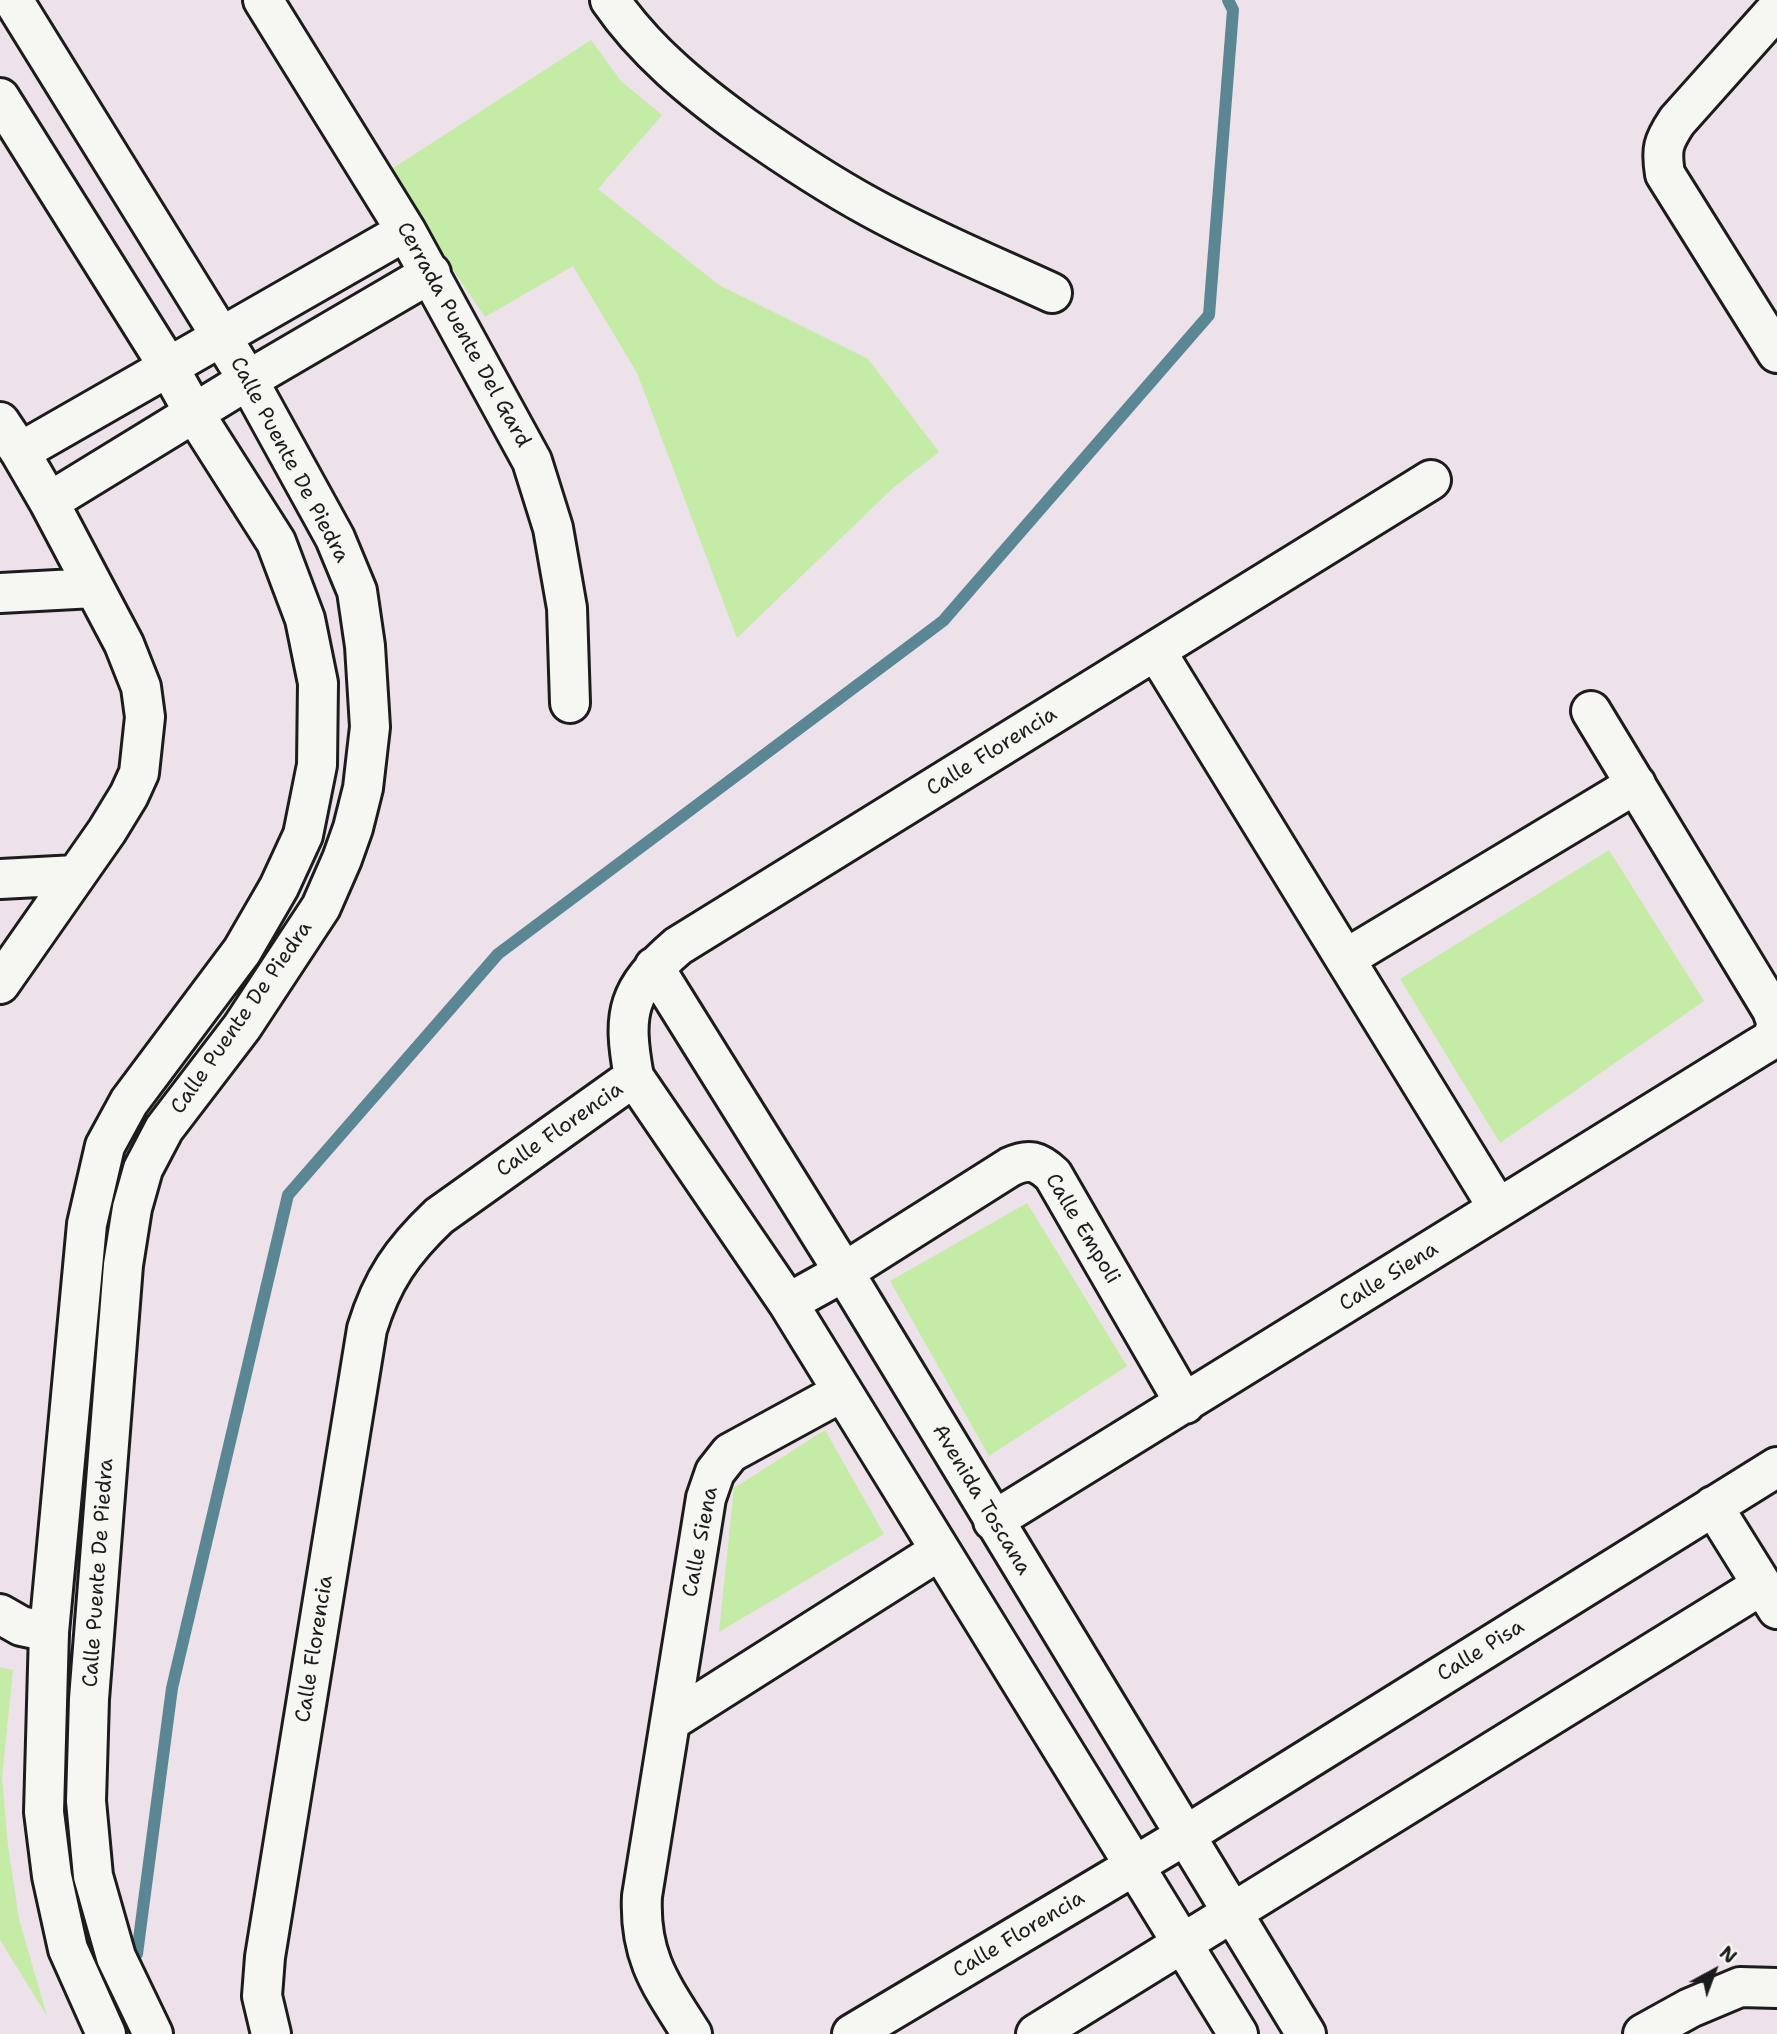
<!DOCTYPE html>
<style>
body{margin:0}
#map{position:relative;width:1777px;height:2034px;overflow:hidden;background:#ede1ea;font-family:"Shantell Sans",sans-serif}
canvas{display:block}
.north{position:absolute;left:1679px;top:1936px;width:70px;height:70px;-webkit-text-stroke:5px #f6f6f2;paint-order:stroke;rotate:41deg;font-size:19px;font-weight:700;line-height:28px;text-align:center;color:#1c1c1c}
.north::after{content:'';display:block;margin:auto;width:24px;height:32px;background:#1c1c1c;clip-path:polygon(50% 0,100% 100%,50% 72%,0 100%)}
</style>
<div id="map">
<canvas width="1777" height="2034"></canvas>
<div class="north">N</div>
</div>
<script>
const ctx = document.querySelector('canvas').getContext('2d');
ctx.lineJoin = 'round';
function fill(path, color) { ctx.fillStyle = color; ctx.fill(path, 'evenodd'); }
function trace(path, color, width, dash) { ctx.strokeStyle = color; ctx.lineWidth = width; ctx.lineCap = dash ? 'butt' : 'round'; ctx.setLineDash(dash || []); ctx.stroke(path); }
function label(font, color, halo, rows, align = 'center') {
  ctx.font = font + ' "Shantell Sans",sans-serif'; ctx.lineWidth = 5; ctx.setLineDash([]); ctx.textBaseline = 'middle'; ctx.strokeStyle = halo; ctx.fillStyle = color; for (const [text, x, y, turn = 0] of rows) {
    ctx.save(); ctx.translate(x, y); ctx.rotate((+turn || 0) * Math.PI / 180); ctx.textAlign = isNaN(turn) ? turn : align; if (halo) ctx.strokeText(text, 0, 0); ctx.fillText(text, 0, 0); ctx.restore();
  }
}
const green = new Path2D(`
 M591 40 621 81 662 115 598 189 719 285 868 359 939 452 893 488 737 638 637 373 573 266 485 317 387 172Z
 M1609 850 1704 1001 1500 1143 1400 979Z
 M1027 1203 1127 1366 989 1456 890 1281Z
 M825 1430 884 1534 719 1632 734 1488Z
 M0 1667 13 1670 2 1777 8 1846 19 1919 47 2016 0 1940Z`);
const stream = new Path2D(`
 M137 1954 172 1688 288 1195 498 954 943 621 1209 315 1233 10 1228 0`);
const street = new Path2D(`
 M263 0 406 231 532 461 553 528 567 608 570 703
 M610 0C645 51 694 91 744 127 784 155 826 183 870 207 928 239 991 265 1052 293
 M1777 9 1677 121C1663 142 1661 149 1665 174L1777 353
 M0 422 20 452 49 502 124 644 141 687 145 717 139 773 129 795 107 831 0 984
 M20 452 406 231
 M49 502 248 380 431 273
 M0 593 94 588
 M1156 651 1498 1208
 M1591 711 1772 1010 1777 1024
 M0 879 76 875
 M1345 959 1636 784
 M654 967 844 1272 1306 2034
 M634 1077 788 1303 1238 2034
 M788 1303 844 1272 1010 1167C1029 1158 1038 1161 1053 1175L1185 1404
 M1713 1506 1777 1609
 M993 1521 1759 1047 1771 1040 1777 1025
 M0 1614 21 1626 49 1632
 M671 1721 939 1551
 M271 2034 262 1996 265 1957 367 1329C382 1280 402 1251 439 1216L634 1077C622 1012 627 990 678 946L1431 480
 M692 2034C661 1985 639 1957 642 1896L706 1498 715 1472 730 1453 842 1392
 M852 2034 1186 1835 1777 1467
 M1036 2034 1762 1585
 M1643 2034 1690 2008 1740 1987 1777 1988`);
const secondary = new Path2D(`
 M13 0 248 380 335 538 357 591 365 646 370 727 363 788 353 828 342 859 321 907 242 1027 164 1129 143 1169 132 1208 123 1265 89 1699 86 1801 93 1876 116 1957 153 2034
 M0 98 168 366 194 413 276 542 305 619 318 683 317 765 303 835 279 887 242 951 129 1102 105 1146 87 1224 49 1632 44 1812 52 1876 68 1949 106 2034`);
const streetNames = [
 ["Cerrada Puente Del Gard",463,335,61],
 ["Calle Puente De Piedra",289,460,62],
 ["Calle Florencia",992,752,-32],
 ["Calle Puente De Piedra",242,1018,-55],
 ["Calle Florencia",560,1130,-35],
 ["Calle Empoli",1082,1229,59],
 ["Calle Siena",1389,1277,-32],
 ["Avenida Toscana",981,1500,59],
 ["Calle Siena",701,1542,-79],
 ["Calle Puente De Piedra",99,1573,-86],
 ["Calle Florencia",315,1649,-81],
 ["Calle Pisa",1481,1651,-32],
 ["Calle Florencia",1019,1935,-31]
];
fill(green, '#c4eca7');
trace(stream, '#5a8793', 12);
trace(street, '#1c1c1c', 44);
trace(secondary, '#1c1c1c', 44);
trace(street, '#f6f6f2', 38);
trace(secondary, '#f6f6f2', 38);
label('21px', '#1c1c1c', '#f6f6f2', streetNames);
</script>
